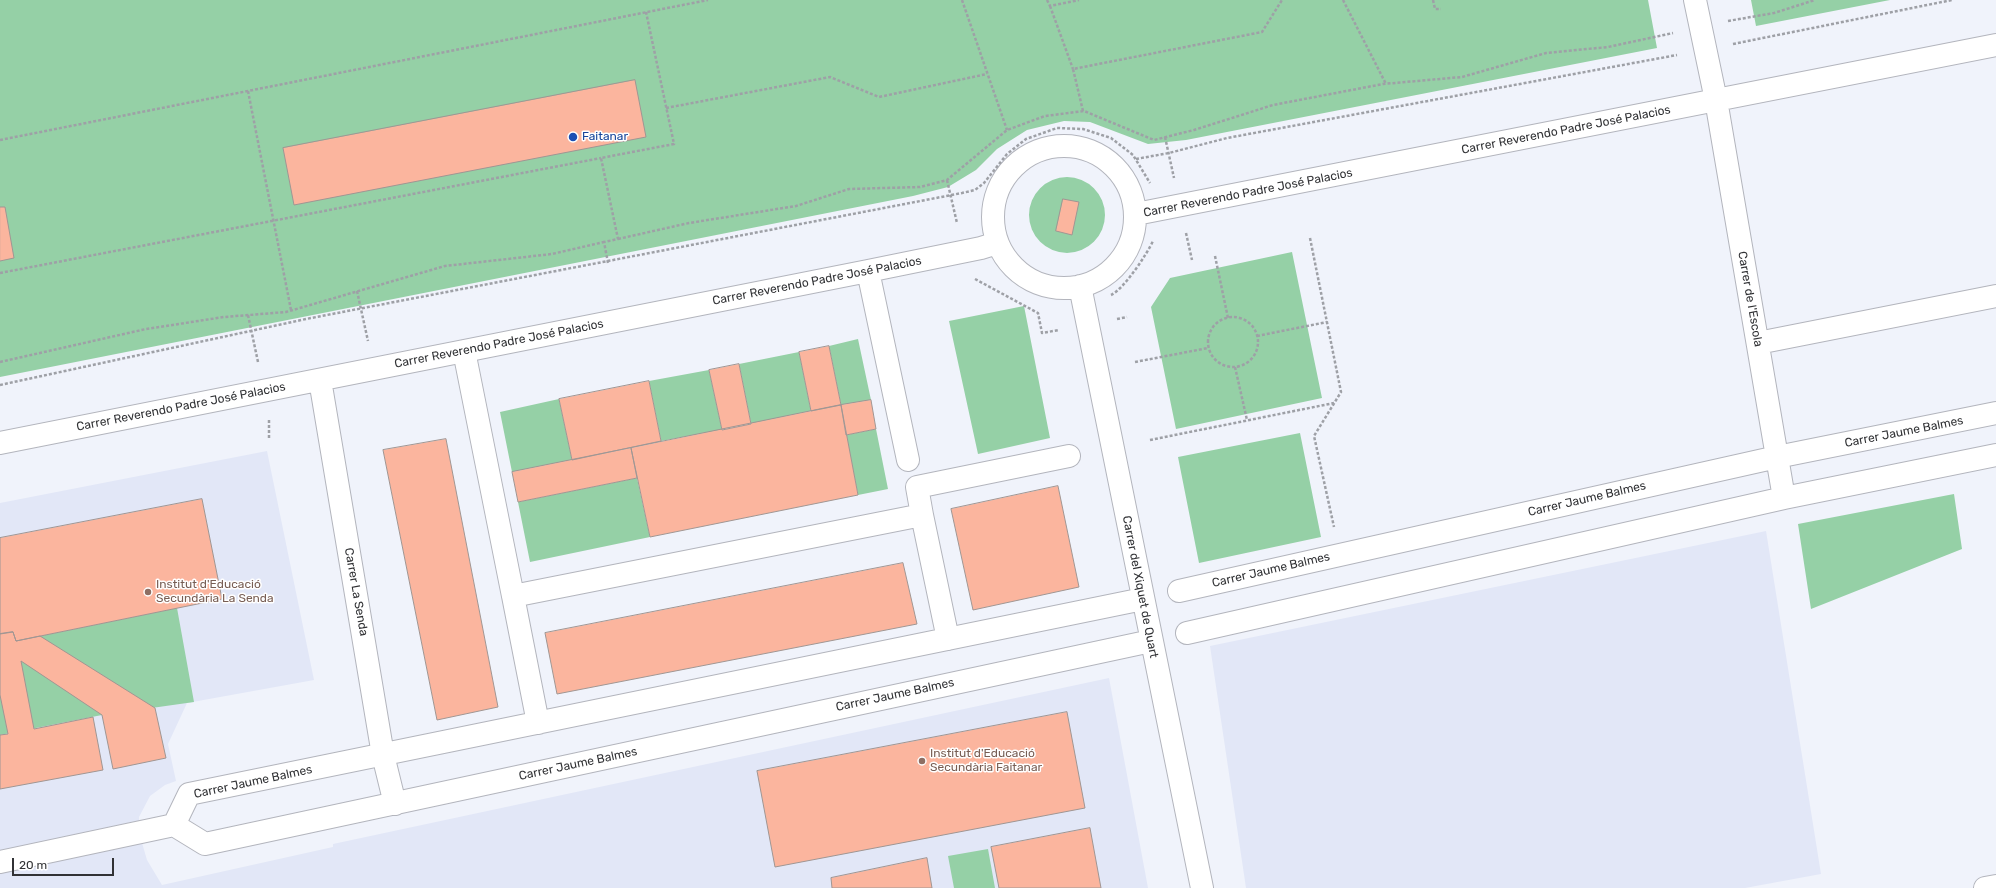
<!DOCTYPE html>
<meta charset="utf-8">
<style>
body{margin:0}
#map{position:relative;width:1996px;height:888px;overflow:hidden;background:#f0f3fb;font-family:Rubik,sans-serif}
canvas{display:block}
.scale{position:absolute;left:12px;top:858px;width:102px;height:18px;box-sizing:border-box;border:2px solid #313235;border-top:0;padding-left:5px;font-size:12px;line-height:14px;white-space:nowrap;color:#313235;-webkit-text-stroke:3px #fff;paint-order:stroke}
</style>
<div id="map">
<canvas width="1996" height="888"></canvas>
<div class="scale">20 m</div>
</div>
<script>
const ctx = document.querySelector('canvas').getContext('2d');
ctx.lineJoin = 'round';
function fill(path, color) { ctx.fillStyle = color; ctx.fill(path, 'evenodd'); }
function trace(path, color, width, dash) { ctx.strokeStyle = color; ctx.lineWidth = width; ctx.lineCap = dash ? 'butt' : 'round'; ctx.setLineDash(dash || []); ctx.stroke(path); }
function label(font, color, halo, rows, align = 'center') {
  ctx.font = font + ' Rubik,sans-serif'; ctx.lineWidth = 3; ctx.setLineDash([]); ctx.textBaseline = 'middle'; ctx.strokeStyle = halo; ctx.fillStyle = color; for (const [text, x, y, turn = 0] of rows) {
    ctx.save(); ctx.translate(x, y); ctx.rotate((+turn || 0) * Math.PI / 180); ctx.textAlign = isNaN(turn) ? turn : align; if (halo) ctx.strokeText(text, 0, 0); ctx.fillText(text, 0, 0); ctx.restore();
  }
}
const built = new Path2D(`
 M267 451 314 680 187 703 168 744 176 781 165 785 150 796 139 817 140 836 147 860 162 885 333 847V844L1109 678 1148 888H0V503Z
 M1766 531 1821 874 1745 888H1246L1210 646Z`);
const green = new Path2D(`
 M0 0H1648L1657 48 1186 140 1148 144 1090 122 1064 121 1027 130 997 149 976 170 948 187 913 196 0 377Z
 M1751 0H1890L1756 26Z
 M1029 215a38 38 0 1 1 76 0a38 38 0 1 1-76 0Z
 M1292 252 1322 398 1176 429 1151 307 1170 278Z
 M1024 306 1050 438 978 454 949 321Z
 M858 339 871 400 841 405 829 346Z
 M799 352 811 411 751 424 739 364Z
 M709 370 722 430 661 441 649 381Z
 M559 399 572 460 512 472 500 412Z
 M876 429 888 489 858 495 846 435Z
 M1300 433 1321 537 1199 563 1178 457Z
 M637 478 650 537 530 562 518 502Z
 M1954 494 1962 549 1811 609 1798 524Z
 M177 608 194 702 102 715 0 735V634L16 641Z
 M988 849 995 888H954L948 856Z`);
const building = new Path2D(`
 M635 80 646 137 294 205 283 148Z
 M1063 199 1079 202 1072 235 1056 231Z
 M0 207H5L14 258 0 261Z
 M829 346 841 405 811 411 799 352Z
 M739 364 751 424 722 430 709 370Z
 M649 381 661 441 572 460 559 399Z
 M871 400 876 429 846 435 841 405Z
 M841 405 858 495 650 537 631 448Z
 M446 439 498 707 437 720 383 450Z
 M631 448 637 478 518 502 512 472Z
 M1058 486 1079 587 973 610 951 509Z
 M202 499 222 599 16 641 13 632 0 634V538Z
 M903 563 917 624 557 694 545 633Z
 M13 632 16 641 40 636 155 708 166 758 113 769 102 715 21 661 34 729 93 717 103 770 0 789V735L8 734 0 695V634Z
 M1067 712 1085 808 775 867 757 771Z
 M1090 828 1101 888H999L991 847Z
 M927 858 932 888H832L831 878Z`);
const path = new Path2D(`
 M962 0 1007 130
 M1047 0 1050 6 1079 0
 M1343 0 1386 84
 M1433 0 1435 9H1441
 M1050 6 1073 69
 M1728 21 1774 13 1815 0
 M1733 44 1952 0
 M248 91 291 310
 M666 108 830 77 879 97 987 74
 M1083 111 1073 69 1262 32 1282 0
 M1165 137 1174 178
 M0 140 708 0
 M1136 159 1169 153 1227 138 1677 55
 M947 180 957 223
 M1186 233 1192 260
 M1310 238 1341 392 1314 436 1334 527
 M618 239 689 223 796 206 849 189 920 187 947 180 1007 130 1045 116 1084 111 1154 140 1194 130 1273 105 1383 84 1462 77 1546 53 1608 47 1673 33
 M1215 256 1228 318
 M608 263 604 242 618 239 601 158 674 144 646 12
 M0 273 601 158
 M975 279 1038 313 1042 333 1059 330
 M357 291 368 341
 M1111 295C1124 289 1147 254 1153 241
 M248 315 258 362
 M1208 342a25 25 0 1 1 50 0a25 25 0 1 1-50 0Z
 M1117 319 1127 317
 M1257 336 1327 322
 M0 362 146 329 224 317 286 312 445 266 552 254 604 242
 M1135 362 1208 348
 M1235 367 1247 420
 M0 385 306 319 962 193 975 190 984 183 1007 154 1026 139 1057 128 1083 129 1111 138 1133 155 1150 183
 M269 420V438
 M1150 440 1334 403`);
const minor = new Path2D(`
 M1695 0 1716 100 1784 498
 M993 217a71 71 0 1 1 142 0a71 71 0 1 1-142 0Z
 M1136 214 1996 45
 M868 271 908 460
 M1080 286 1202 888
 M1758 343 1996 296
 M464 351 513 596 922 515 917 487 1069 456
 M320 380 383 755 395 804
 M0 443 868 271 981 248 997 243
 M922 515 948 639
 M1179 591 1777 457 1996 413
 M513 596 538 723
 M1143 599 189 794 174 825 205 844 1151 641
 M1187 633 1784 498 1996 455
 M0 862 174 825
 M1985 888 1996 886`);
const markers = [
 [573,137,5,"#1a4fb4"],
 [148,592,4,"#8d6e63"],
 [922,761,4,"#8d6e63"]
];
const streetNames = [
 ["Carrer Reverendo Padre José Palacios",1566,130,-11],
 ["Carrer Reverendo Padre José Palacios",1248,193,-11],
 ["Carrer Reverendo Padre José Palacios",817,281,-11],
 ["Carrer de l'Escola",1750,299,80],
 ["Carrer Reverendo Padre José Palacios",499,344,-11],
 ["Carrer Reverendo Padre José Palacios",181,407,-11],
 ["Carrer Jaume Balmes",1904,432,-11],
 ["Carrer Jaume Balmes",1587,499,-13],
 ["Carrer Jaume Balmes",1271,570,-13],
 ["Carrer del Xiquet de Quart",1140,587,79],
 ["Carrer La Senda",356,592,80],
 ["Carrer Jaume Balmes",895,695,-12],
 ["Carrer Jaume Balmes",578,764,-12],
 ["Carrer Jaume Balmes",253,782,-12]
];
const transitNames = [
 ["Faitanar",582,137]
];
const educationNames = [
 ["Institut d'Educació",156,585],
 ["Secundària La Senda",156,599],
 ["Institut d'Educació",930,754],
 ["Secundària Faitanar",930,768]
];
fill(built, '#e2e7f7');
fill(green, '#95d0a6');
fill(building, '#fbb59e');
trace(building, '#a09693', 1);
trace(minor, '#b3b5bd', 24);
trace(path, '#9ea0a6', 2.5, [3, 2]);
trace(minor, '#fff', 22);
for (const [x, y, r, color] of markers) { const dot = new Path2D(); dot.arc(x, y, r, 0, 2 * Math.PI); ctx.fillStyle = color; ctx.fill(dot); trace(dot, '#fff', 1.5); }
label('12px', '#313235', '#fff', streetNames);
label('12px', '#164399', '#fff', transitNames, 'left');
label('12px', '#785e54', '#fff', educationNames, 'left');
</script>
